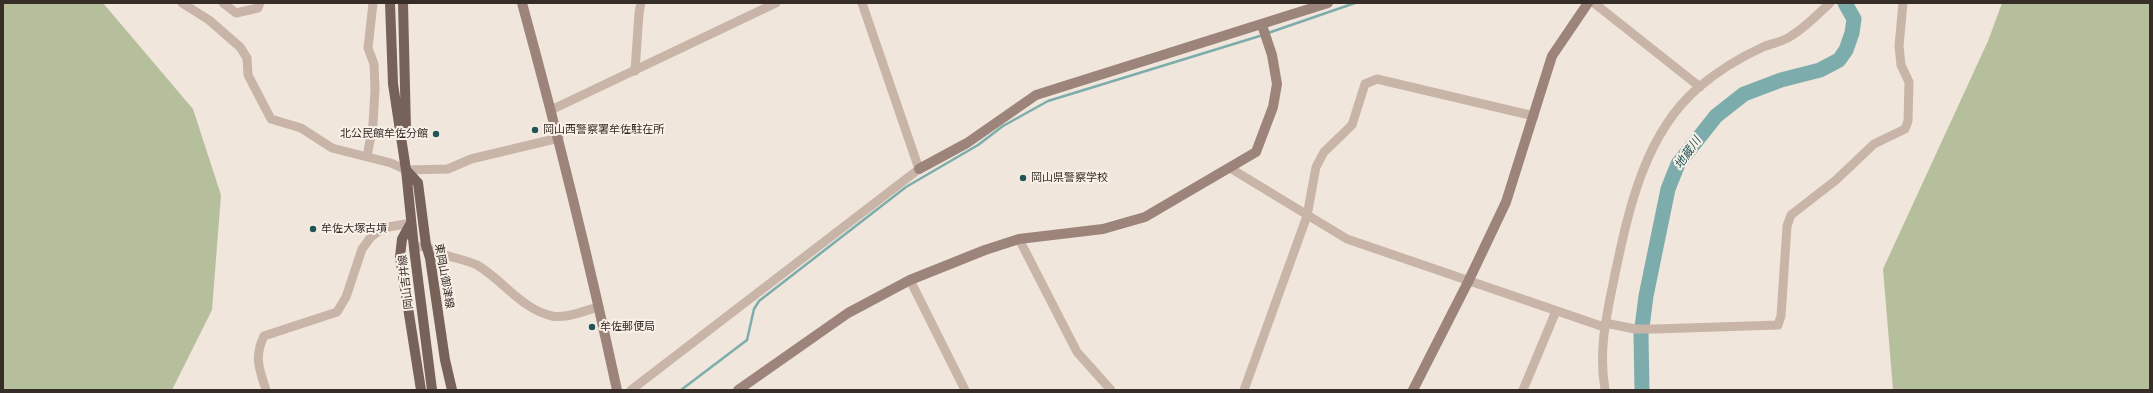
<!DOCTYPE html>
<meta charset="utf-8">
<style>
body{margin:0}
#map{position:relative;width:2153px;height:393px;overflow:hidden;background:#f1e6dc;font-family:"IBM Plex Sans",sans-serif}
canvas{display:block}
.frame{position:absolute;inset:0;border:4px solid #362c28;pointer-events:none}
</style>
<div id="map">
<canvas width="2153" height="393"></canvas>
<div class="frame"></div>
</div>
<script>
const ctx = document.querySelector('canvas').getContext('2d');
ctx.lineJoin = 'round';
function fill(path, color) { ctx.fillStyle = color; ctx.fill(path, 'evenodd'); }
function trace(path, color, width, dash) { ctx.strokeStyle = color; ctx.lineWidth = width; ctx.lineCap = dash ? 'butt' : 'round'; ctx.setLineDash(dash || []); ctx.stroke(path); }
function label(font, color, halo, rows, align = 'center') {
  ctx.font = font + ' "IBM Plex Sans","Noto Sans JP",sans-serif'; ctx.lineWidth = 4; ctx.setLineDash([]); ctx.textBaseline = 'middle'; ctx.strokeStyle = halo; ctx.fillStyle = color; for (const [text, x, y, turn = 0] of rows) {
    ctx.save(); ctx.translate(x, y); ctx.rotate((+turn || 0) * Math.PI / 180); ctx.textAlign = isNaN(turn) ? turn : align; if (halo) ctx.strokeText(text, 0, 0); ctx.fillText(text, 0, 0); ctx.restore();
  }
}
const green = new Path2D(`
 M3 3H103L193 109 221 195 212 310 172 390H3Z
 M2002 3H2150V390H1893L1883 269 1988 41Z`);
const stream = new Path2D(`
 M1268 33 1355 3
 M681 390 747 340 754 309 759 301 906 187 978 145 1003 126 1048 101 1263 35`);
const river = new Path2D(`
 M1642 390 1641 335 1646 296 1668 189 1678 164 1716 116 1744 94 1781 80 1820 70 1839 60 1846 50 1852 33 1854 19 1845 3`);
const street = new Path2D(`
 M182 3 209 20 240 47 247 58 248 75 271 119 301 128 332 148 391 163 406 170 448 169 471 159 559 138
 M223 3 236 13 258 8 260 3
 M1594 3 1700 87
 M635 71 639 13 641 3
 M551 110 776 3
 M367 157 373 124 375 90 374 64 368 48 373 3
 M1230 168 1347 239 1604 327
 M1019 239 1077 352 1111 390
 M414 248C430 244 428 248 442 254 453 258 467 260 477 265 503 280 521 309 552 316 567 319 585 310 599 307
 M910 280 965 390
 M1605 323 1635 329H1656L1778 325 1781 316 1787 226 1791 215 1836 180 1874 144 1905 129 1908 121 1909 82 1901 65 1899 46 1903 3
 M266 390C259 369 254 356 264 336L337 312 346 297 362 249 371 237 383 228 411 223
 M631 390 919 169 862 3
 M1244 390 1307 216 1316 167 1324 152 1352 125 1365 84 1377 79 1534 116
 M1523 390 1556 311
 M1605 390C1598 348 1607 314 1615 274 1629 208 1645 133 1699 87 1718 71 1741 57 1763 47 1772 43 1783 42 1791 36 1805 28 1818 14 1830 3`);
const secondary = new Path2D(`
 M522 3C557 131 589 260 617 390
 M919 169 967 143 1036 95 1328 3
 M738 390 848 313 910 280 985 250 1019 239 1103 229 1145 217 1256 152 1273 107 1277 84 1272 55 1262 25
 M1413 390 1468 282 1506 202 1552 56 1588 3`);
const primary = new Path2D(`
 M390 3 393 84 406 170 414 248 432 390
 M403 3 406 130
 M406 170 418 183 426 245 430 258 445 360 452 390
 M411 223 402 239 400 257 421 390`);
const markers = [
 [535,130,4,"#1f5555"],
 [436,134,4,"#1f5555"],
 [1023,178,4,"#1f5555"],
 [313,229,4,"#1f5555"],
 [592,327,4,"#1f5555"]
];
const poiNames = [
 ["岡山西警察署牟佐駐在所",543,130],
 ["北公民館牟佐分館",428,134,"right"],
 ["岡山県警察学校",1031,178],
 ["牟佐大塚古墳",321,229],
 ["牟佐郵便局",600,327]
];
const streetNames = [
 ["東岡山御津線",444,276,80],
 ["岡山吉井線",406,282,-97]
];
const waterNames = [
 ["地蔵川",1688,153,-55]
];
fill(green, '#b6bf9c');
trace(stream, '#7cadac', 2.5);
trace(river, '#7cadac', 15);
trace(street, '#c8b5a8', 9);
trace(secondary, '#9c847a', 10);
trace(primary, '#77625a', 10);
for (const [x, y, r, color] of markers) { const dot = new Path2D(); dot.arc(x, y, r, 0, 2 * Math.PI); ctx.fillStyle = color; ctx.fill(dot); trace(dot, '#f9f0e8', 1.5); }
label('11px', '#362c28', '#f9f0e8', poiNames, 'left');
label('11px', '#362c28', '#f9f0e8', streetNames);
label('italic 12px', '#1f5555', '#f9f0e8', waterNames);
</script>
